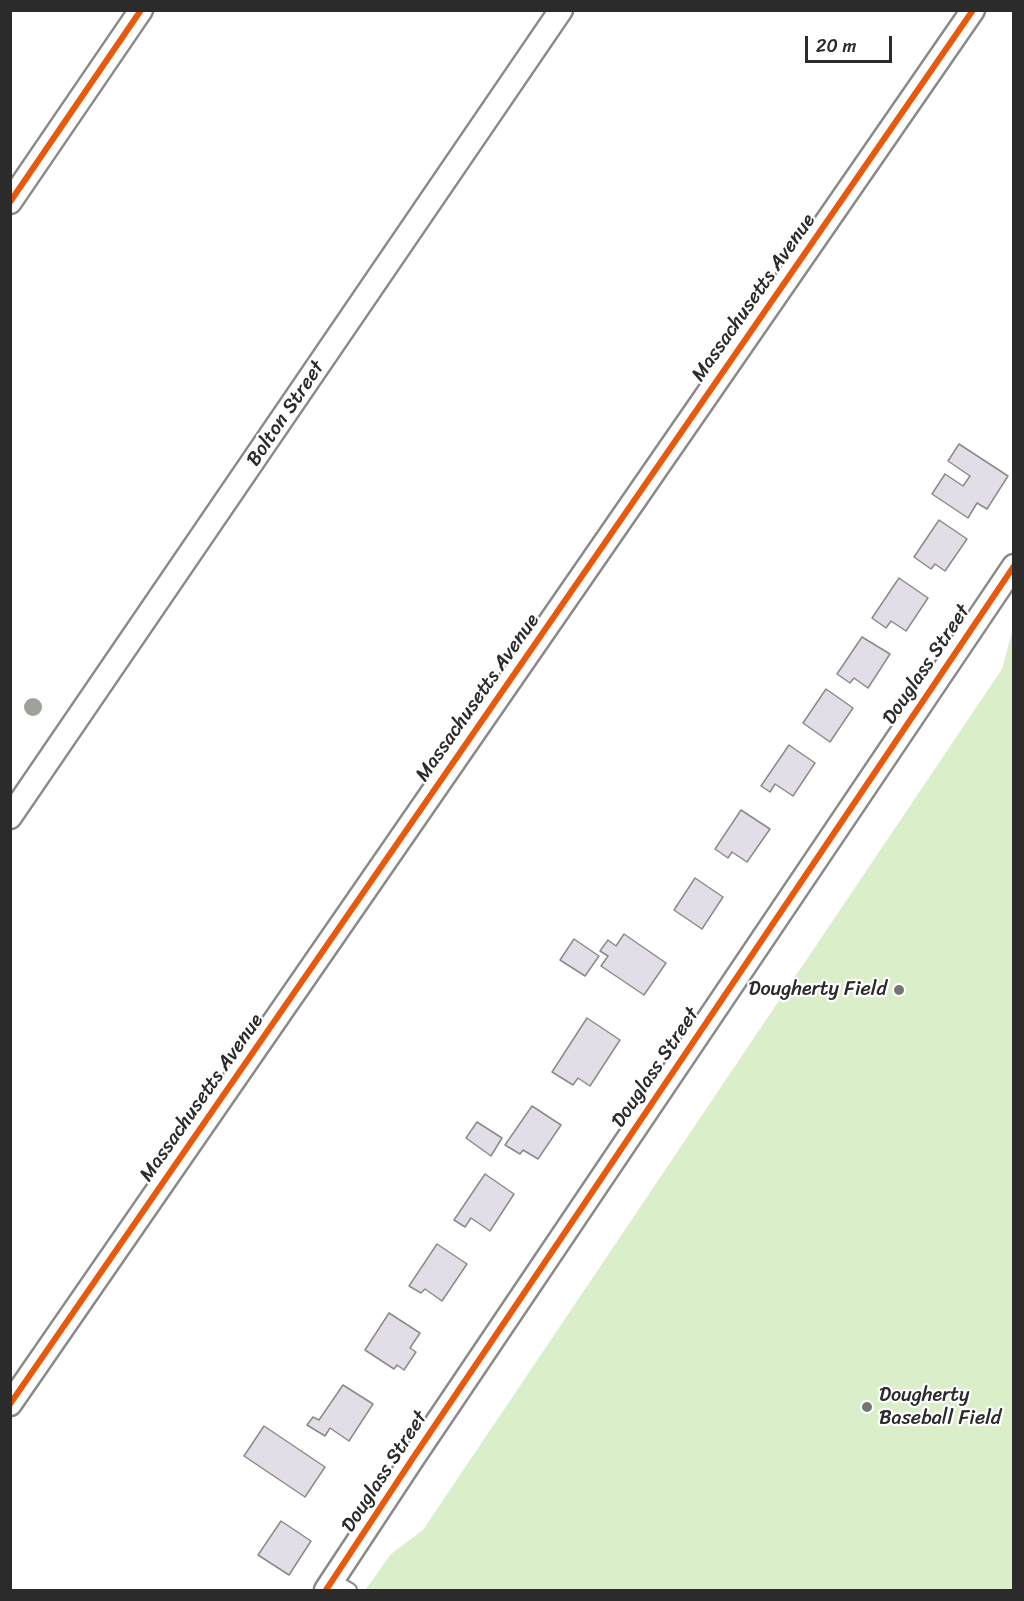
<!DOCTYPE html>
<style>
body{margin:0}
#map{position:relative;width:1024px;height:1601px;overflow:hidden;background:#fff;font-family:Sriracha,sans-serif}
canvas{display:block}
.frame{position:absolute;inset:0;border:12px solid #2b2b2b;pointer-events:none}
.scale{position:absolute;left:805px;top:36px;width:87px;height:27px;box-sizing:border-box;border:3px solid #2b2b2b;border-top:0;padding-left:8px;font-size:18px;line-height:21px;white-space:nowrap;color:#2b2b2b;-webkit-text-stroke:4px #fff;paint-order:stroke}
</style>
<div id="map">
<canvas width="1024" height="1601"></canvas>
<div class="frame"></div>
<div class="scale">20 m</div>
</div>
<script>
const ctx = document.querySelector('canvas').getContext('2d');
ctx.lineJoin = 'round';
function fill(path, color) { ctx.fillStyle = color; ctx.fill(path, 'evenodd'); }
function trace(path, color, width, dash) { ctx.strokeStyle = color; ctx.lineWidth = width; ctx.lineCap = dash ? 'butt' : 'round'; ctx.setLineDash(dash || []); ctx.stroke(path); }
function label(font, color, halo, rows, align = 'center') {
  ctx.font = font + ' Sriracha,sans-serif'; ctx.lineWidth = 4.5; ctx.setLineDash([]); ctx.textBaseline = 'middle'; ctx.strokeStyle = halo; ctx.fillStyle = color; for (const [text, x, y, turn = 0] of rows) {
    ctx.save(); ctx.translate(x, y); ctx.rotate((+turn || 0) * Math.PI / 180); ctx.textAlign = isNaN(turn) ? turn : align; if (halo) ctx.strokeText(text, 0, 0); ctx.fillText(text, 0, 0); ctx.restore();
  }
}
const green = new Path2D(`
 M1013 629V1590H369L366 1589 391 1554 423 1530 1002 669Z`);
const building = new Path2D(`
 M959 444 1008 476 987 509 977 503 968 518 932 494 945 474 963 486 970 476 948 461Z
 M939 520 967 539 945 571 935 564 931 569 914 557Z
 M899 578 928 598 906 631 891 621 886 628 872 618Z
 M862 637 890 654 868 688 854 678 850 683 837 674Z
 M826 689 853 708 830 742 803 723Z
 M789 745 815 763 793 796 775 784 770 792 761 786Z
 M741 810 770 829 747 862 732 852 728 858 715 849Z
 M695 878 723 897 702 929 674 910Z
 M624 934 666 963 644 995 601 966 608 956 600 951 608 940 616 946Z
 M574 939 599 956 585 976 560 960Z
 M587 1018 620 1040 590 1086 578 1078 573 1085 552 1072Z
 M532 1106 561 1125 538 1159 523 1150 520 1154 505 1145Z
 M477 1122 502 1138 491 1156 466 1138Z
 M485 1174 514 1194 490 1231 471 1218 465 1227 454 1220Z
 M437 1244 467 1264 442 1301 425 1289 421 1293 409 1286Z
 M389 1313 420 1333 410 1348 416 1352 404 1370 397 1365 394 1369 365 1350Z
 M343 1385 373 1404 349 1441 330 1428 325 1436 307 1425 313 1417 319 1420Z
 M264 1426 325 1467 305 1497 244 1456Z
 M281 1521 311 1541 289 1575 258 1555Z`);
const service = new Path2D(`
 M333 1580 350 1590`);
const minor = new Path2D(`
 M10 202 141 10
 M10 817 561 10
 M10 1404 973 10
 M326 1590 413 1458 1014 566`);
const cycleway = new Path2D(`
 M10 202 141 10
 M10 1404 973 10
 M326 1590 413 1458 1014 566`);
const trees = [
 [33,707]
];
const markers = [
 [899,990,6,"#757575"],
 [867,1407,6,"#757575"]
];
const streetNames = [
 ["Massachusetts Avenue",754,298,-55],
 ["Bolton Street",286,414,-56],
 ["Douglass Street",927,665,-56],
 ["Massachusetts Avenue",478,698,-55],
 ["Douglass Street",656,1068,-56],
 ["Massachusetts Avenue",202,1098,-55],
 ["Douglass Street",385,1472,-57]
];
const poiNames = [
 ["Dougherty Field",887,990],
 ["Dougherty",879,1396,"left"],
 ["Baseball Field",879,1419,"left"]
];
fill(green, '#daeec9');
fill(building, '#e2dde7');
trace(building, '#8a8a8a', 1.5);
trace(service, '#8a8a8a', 16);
trace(minor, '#8a8a8a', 27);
trace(service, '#fff', 12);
trace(minor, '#fff', 22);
trace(cycleway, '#e8590c', 6);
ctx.fillStyle = '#9ea39a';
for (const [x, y] of trees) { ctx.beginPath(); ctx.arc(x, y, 9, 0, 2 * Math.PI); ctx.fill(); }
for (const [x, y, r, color] of markers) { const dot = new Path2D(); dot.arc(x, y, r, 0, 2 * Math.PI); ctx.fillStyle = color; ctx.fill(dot); trace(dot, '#fff', 2); }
label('20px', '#2b2b2b', '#fff', streetNames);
label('20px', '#2b2b2b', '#fff', poiNames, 'right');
</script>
